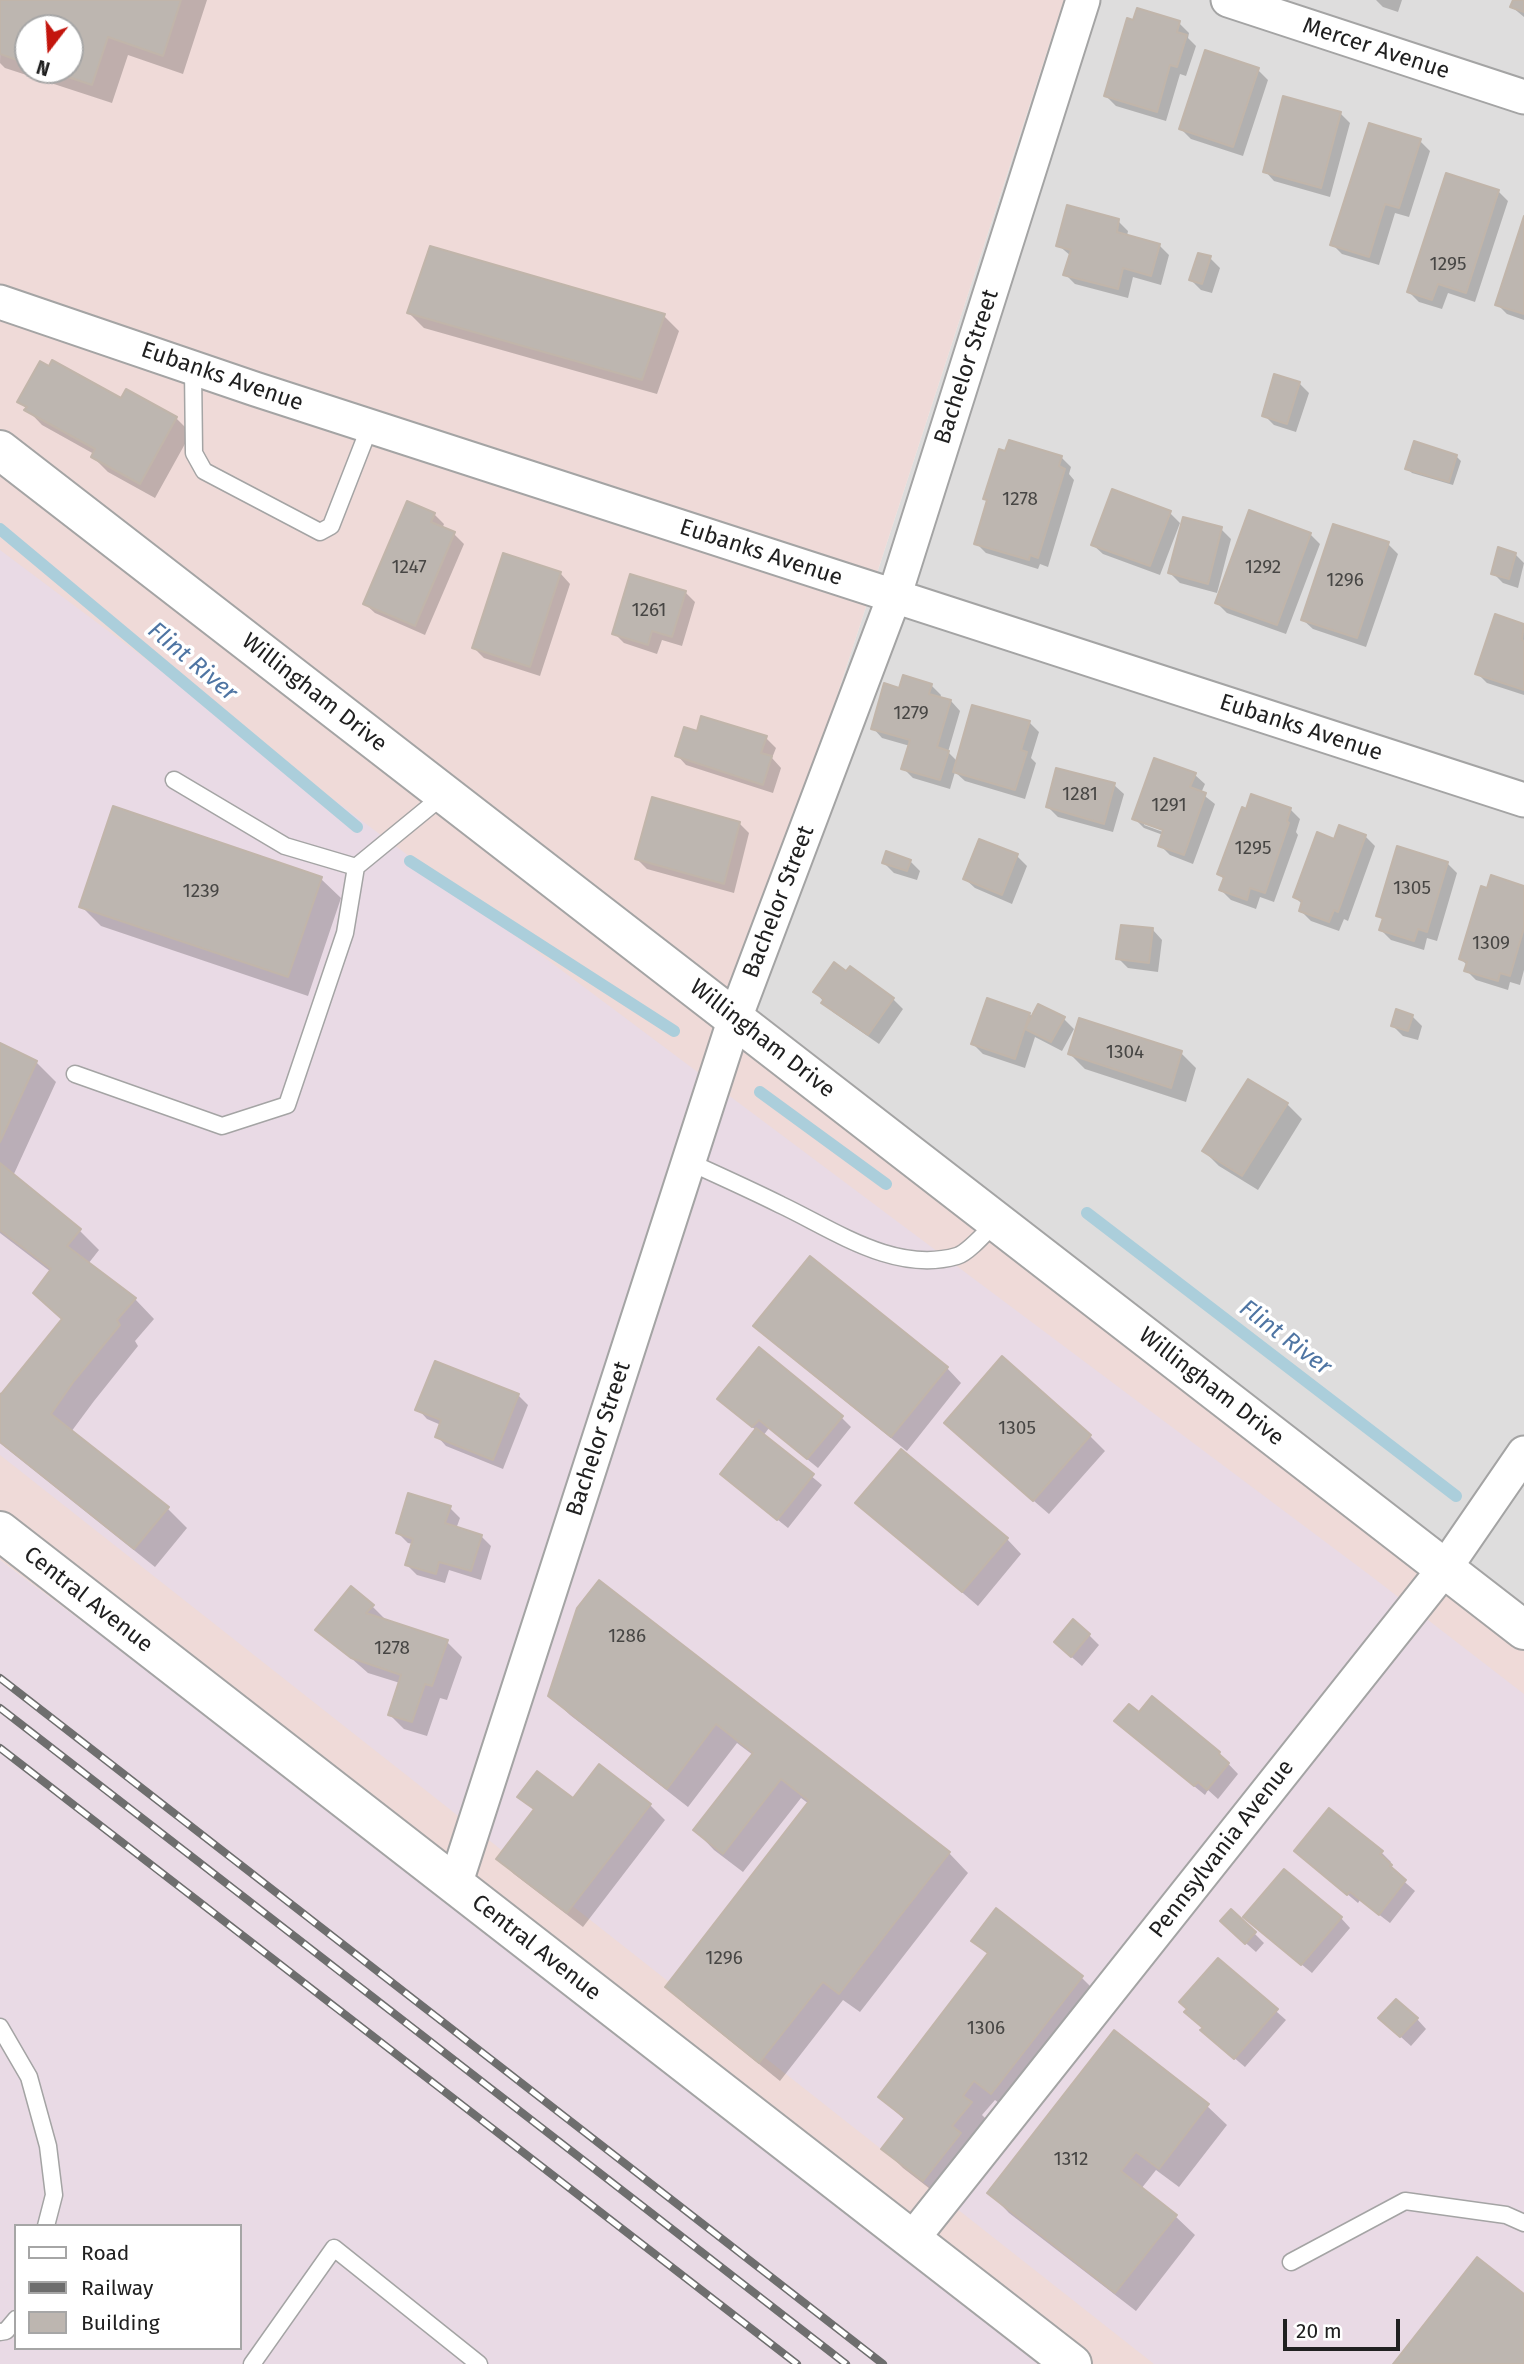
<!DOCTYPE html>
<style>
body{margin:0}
#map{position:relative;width:1524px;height:2364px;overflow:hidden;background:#f0eee7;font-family:"Fira Sans",sans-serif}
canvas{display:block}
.legend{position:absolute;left:14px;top:2224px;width:228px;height:126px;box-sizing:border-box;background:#fff;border:2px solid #a6a6a6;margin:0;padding:9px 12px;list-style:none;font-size:21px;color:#202020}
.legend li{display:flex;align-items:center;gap:14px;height:35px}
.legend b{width:35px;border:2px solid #a6a6a6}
.north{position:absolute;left:14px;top:14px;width:70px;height:70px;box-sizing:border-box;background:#fff;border:2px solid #a6a6a6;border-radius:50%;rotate:197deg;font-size:19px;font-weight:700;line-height:28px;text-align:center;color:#202020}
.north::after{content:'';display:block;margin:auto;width:24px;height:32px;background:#c3150d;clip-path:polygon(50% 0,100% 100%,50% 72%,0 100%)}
.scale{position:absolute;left:1283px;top:2319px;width:117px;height:32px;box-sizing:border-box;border:4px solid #202020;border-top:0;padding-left:9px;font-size:21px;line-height:24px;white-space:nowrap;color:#202020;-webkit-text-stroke:5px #fff;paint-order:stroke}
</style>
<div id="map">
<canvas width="1524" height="2364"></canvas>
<ul class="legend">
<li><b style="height:9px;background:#fff"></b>Road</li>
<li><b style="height:9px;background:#6e6e6e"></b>Railway</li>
<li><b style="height:19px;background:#bdb6b0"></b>Building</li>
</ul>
<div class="north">N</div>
<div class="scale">20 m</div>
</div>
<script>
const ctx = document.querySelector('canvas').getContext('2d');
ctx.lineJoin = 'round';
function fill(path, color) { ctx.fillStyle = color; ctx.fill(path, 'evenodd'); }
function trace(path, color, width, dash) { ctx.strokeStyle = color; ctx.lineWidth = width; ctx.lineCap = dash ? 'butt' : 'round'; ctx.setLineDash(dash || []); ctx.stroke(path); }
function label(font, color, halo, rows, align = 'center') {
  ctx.font = font + ' "Fira Sans",sans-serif'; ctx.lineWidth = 7; ctx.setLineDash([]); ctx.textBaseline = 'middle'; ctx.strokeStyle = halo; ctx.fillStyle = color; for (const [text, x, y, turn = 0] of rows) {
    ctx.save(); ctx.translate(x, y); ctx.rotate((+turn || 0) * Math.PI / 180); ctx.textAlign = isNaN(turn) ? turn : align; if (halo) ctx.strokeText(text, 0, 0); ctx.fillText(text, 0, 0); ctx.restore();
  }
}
const residential = new Path2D(`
 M1064 0H1524V1606L739 996Z`);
const commercial = new Path2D(`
 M0 0H1064L739 996 1524 1606V2364H1069L574 1989 0 1560ZM28 28H70V70H28Z`);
const industrial = new Path2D(`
 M0 550 1371 1576 1524 1694V2364H1154L0 1455Z
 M0 1560 574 1989 1069 2364H0ZM16 2226H240V2348H16Z`);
const shadow = new Path2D(`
 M1 0H207L183 74 128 55 112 103 5 68 0 63ZM28 28H70V70H28Z
 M1376 0H1402L1398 12 1383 7Z
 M1515 0H1524V17L1512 7Z
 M1179 23 1189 33 1188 38 1196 46 1186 76 1180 74 1166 121 1116 106 1106 96Z
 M1258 70 1268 80 1243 156 1191 139 1181 129Z
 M1340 113 1350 123 1330 197 1274 181 1265 171Z
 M1420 141 1430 151 1409 217 1395 213 1379 265 1342 254 1332 244Z
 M1498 191 1508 201 1475 302 1448 293 1442 309 1419 302 1409 292Z
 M1118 221 1128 231 1127 236 1159 245 1169 255 1161 285 1133 277 1128 298 1075 284 1065 274 1071 256 1058 245Z
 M1524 222V320L1507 314 1497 304Z
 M1210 258 1220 268 1212 293 1201 290 1191 280Z
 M409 313 664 316 679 331 657 394 424 328Z
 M1299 383 1309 393 1296 432 1274 425 1264 415Z
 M122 400 176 418 191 433 155 498 108 472 93 457 94 454 42 425 19 401Z
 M1456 456 1461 461 1453 485 1412 473 1407 468Z
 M1061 457 1071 467 1069 474 1074 480 1048 567 1040 564 1038 569 986 553 976 543 988 502 985 499Z
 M1113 491 1170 513 1180 523 1160 575 1103 554 1093 545Z
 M434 514 444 524 442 529 454 534 464 544 425 635 375 613 365 604Z
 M1221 529 1231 539 1217 593 1180 583 1170 573Z
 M1310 534 1320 544 1286 634 1227 613 1217 603Z
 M1388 544 1398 554 1366 647 1313 629 1303 620Z
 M1515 554 1524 563 1518 588 1503 583 1493 573Z
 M504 555 561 574 570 584 540 676 484 658 474 648Z
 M685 592 695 602 682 646 662 640 657 654 624 643 614 633Z
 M1496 616 1524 626V695L1487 683 1477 673Z
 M931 685 941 695 940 698 951 701 960 711 948 752 957 761 1029 722 1039 732 1031 758 1036 763 1025 799 965 781 955 772 950 789 913 778 903 768 910 746 882 738 873 728 900 690Z
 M698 733 766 738 776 748 772 758 781 768 773 793 686 765 677 755Z
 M1195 775 1205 784 1201 793 1215 804 1193 864 1170 855 1160 845 1163 835 1144 828 1134 818ZM1144 821 1172 832 1171 835 1144 825Z
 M1114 785 1124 794 1113 832 1058 817 1048 807Z
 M1290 809 1300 819 1296 832 1298 835 1274 902 1260 897 1256 909 1231 900 1221 890 1225 880 1219 874Z
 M739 823 749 833 734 893 647 869 637 859Z
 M1365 836 1375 846 1348 921 1344 919 1339 931 1311 921 1301 911 1303 905 1295 897 1335 841Z
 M1017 856 1027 866 1012 904 975 888 965 879Z
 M910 861 920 871 917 880 894 873 884 863Z
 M1447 863 1457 873 1437 941 1427 938 1424 950 1391 940 1381 930 1384 921 1378 915Z
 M321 879 341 898 308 996 101 926 81 906Z
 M1524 887V970L1520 985 1510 982 1508 990 1476 980 1466 970 1467 965 1461 959Z
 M1153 930 1162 940 1158 972 1128 968 1118 958Z
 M850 968 893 999 903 1009 879 1044 833 1012 815 992 846 974Z
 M1029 1014 1033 1017 1064 1019 1074 1029 1062 1051 1035 1037 1025 1068 983 1054 973 1044Z
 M1412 1016 1422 1026 1418 1040 1403 1036 1393 1026Z
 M0 1045 36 1062 56 1082 13 1176 80 1231 99 1250 88 1264 135 1299 154 1319 135 1341 138 1346 94 1401 71 1432 167 1508 187 1528 155 1567 0 1443V1395H3L63 1320 51 1272 0 1233Z
 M1181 1053 1196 1068 1186 1102 1085 1069 1070 1054Z
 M1287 1104 1302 1119 1258 1190 1219 1166 1204 1151Z
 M755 1326 947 1368 961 1383 907 1451 770 1340Z
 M518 1395 528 1405 503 1469 446 1446 437 1436 441 1425 427 1419 418 1409Z
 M729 1409 841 1417 851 1427 818 1468 769 1428 763 1436 822 1485 788 1528 732 1483 756 1430Z
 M1090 1436 1105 1451 1049 1514 961 1438Z
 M858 1503 1007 1539 1021 1554 978 1606Z
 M450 1508 460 1518 456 1529 481 1536 491 1546 481 1580 449 1570 445 1583 417 1575 407 1565 413 1544 408 1543 398 1533Z
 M372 1606 387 1621 447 1642 462 1657 447 1700 440 1698 427 1736 404 1729 389 1714 400 1683 368 1673 318 1629Z
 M578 1609 949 1853 968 1873 860 2012 843 2000 780 2081 687 2006 667 1987 809 1804 801 1798 743 1872 714 1850 695 1830 753 1755 737 1743 688 1807 570 1715 550 1696Z
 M1089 1635 1099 1645 1082 1666 1066 1652Z
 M1139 1714 1219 1754 1238 1774 1218 1799 1208 1790 1205 1795 1126 1731Z
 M520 1796 650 1805 665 1820 583 1927 514 1874 499 1859 535 1811Z
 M1296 1851 1381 1852 1391 1862 1389 1864 1401 1875 1399 1877 1415 1891 1390 1923 1360 1900 1358 1903Z
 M1341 1918 1350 1928 1312 1973 1255 1926Z
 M1232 1931 1254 1933 1264 1943 1256 1952Z
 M974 1941 1081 1977 1101 1997 1011 2112 995 2100 982 2115 990 2123 943 2199 903 2168 884 2149 906 2121 880 2097 989 1955Z
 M1218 1960 1286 2020 1245 2067 1213 2040Z
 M1417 2019 1426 2029 1411 2046 1391 2028Z
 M1207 2106 1227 2125 1179 2187 1156 2170 1141 2189 1175 2216 1195 2235 1136 2311 1009 2213 990 2193Z`);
const stream = new Path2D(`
 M0 529 357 827
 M410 861 674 1031
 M760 1092 886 1184
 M1087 1213 1456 1496`);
const building = new Path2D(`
 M0 0H181L163 56 108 37 92 85 47 70H70V28H28V64L0 54Z
 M1513 0H1524V12L1510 7Z
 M1137 8 1180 21 1177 32 1187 35 1177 67 1170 65 1157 112 1104 96 1127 18 1133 20Z
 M1205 50 1259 68 1233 147 1179 129Z
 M1283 96 1341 112 1321 188 1263 172Z
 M1369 123 1421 139 1399 208 1385 204 1369 257 1330 245Z
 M1446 173 1499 190 1466 293 1438 284 1432 300 1407 292Z
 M1067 205 1119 219 1117 232 1160 244 1151 276 1123 268 1118 289 1063 275 1071 250 1056 246Z
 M1524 216V314L1495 305Z
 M430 246 665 314 642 380 407 313Z
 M1198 253 1211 256 1202 284 1189 280Z
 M52 360 121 398 126 389 177 417 140 484 91 457 95 449 24 410 27 407 17 402 40 361 49 366Z
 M1274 374 1300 382 1287 424 1262 416Z
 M1009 440 1062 456 1059 466 1065 469 1038 558 1030 555 1029 560 974 544 987 500 983 499 999 449 1005 451Z
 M1414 441 1457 455 1449 482 1405 469Z
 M1112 489 1171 511 1150 566 1091 545Z
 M407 501 435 513 431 522 455 532 415 626 363 604Z
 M1249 510 1311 533 1277 625 1215 603Z
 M1183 517 1222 527 1208 584 1168 573Z
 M1333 524 1389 542 1357 638 1301 620Z
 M1498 547 1516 553 1509 579 1491 574Z
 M503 553 561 572 530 667 472 648Z
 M630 574 686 591 672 637 652 631 648 645 612 634Z
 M1495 614 1524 624 1522 640 1524 641V690L1475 674Z
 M903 675 932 684 929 694 951 700 937 747 949 751 940 780 901 769 910 740 871 729 884 683 899 688Z
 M972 705 1030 721 1021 750 1027 752 1015 790 953 772Z
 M701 716 767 736 761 753 772 756 763 785 675 756 684 727 697 731Z
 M1154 758 1196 773 1190 787 1206 793 1184 855 1158 846 1163 830 1132 819Z
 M1056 768 1115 783 1104 824 1046 807Z
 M1251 794 1291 808 1287 821 1289 823 1265 893 1250 888 1247 900 1219 890 1224 877 1217 874 1242 807 1246 809Z
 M652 797 740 822 724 884 635 859Z
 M113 806 322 877 288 977 79 907Z
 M1339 825 1366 835 1338 912 1334 910 1329 922 1299 911 1302 901 1293 897 1317 832 1334 839Z
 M979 839 1018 854 1002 895 963 879Z
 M1397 846 1448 862 1427 932 1418 929 1414 941 1379 930 1383 918 1376 916Z
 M886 851 911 860 907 871 882 863Z
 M1491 875 1524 886V928L1510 976 1500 973 1498 981 1464 971 1467 962 1459 959 1481 886 1487 888Z
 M1121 925 1153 928 1149 963 1116 959Z
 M834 962 846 971 850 966 894 998 868 1035 821 1003 824 999 813 992Z
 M987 998 1030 1013 1015 1059 971 1044Z
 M1038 1004 1065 1017 1051 1042 1025 1029Z
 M1396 1009 1413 1015 1408 1031 1391 1026Z
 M1079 1018 1182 1051 1171 1088 1068 1054Z
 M0 1043 37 1061 0 1142Z
 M1248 1079 1288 1103 1242 1176 1202 1151Z
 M0 1163 81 1229 67 1246 136 1298 117 1320 120 1325 74 1381 51 1414 169 1507 134 1549 0 1442V1394L2 1393 62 1319 33 1293 51 1269 0 1230Z
 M810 1256 948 1367 891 1437 753 1326Z
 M759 1347 843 1416 807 1459 759 1420 752 1427 717 1399Z
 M1002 1356 1091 1435 1033 1501 944 1423Z
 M435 1361 519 1394 493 1460 435 1437 441 1420 415 1410Z
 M756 1428 814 1474 777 1520 720 1474Z
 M901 1449 1008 1538 962 1592 855 1503Z
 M408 1493 451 1506 445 1523 482 1535 471 1571 439 1562 436 1574 405 1565 413 1539 396 1533Z
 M599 1580 950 1852 839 1994 823 1982 759 2063 665 1987 809 1801 781 1779 723 1854 693 1830 753 1753 716 1724 667 1789 548 1696 577 1608Z
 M351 1586 374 1605 366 1613 448 1640 432 1686 425 1684 412 1722 388 1715 401 1675 351 1658 315 1630Z
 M1073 1619 1090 1634 1071 1657 1054 1642Z
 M1152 1696 1220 1752 1219 1754 1229 1763 1207 1790 1198 1782 1194 1786 1114 1721 1129 1704 1139 1712Z
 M599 1764 651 1804 567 1913 496 1859 534 1809 517 1797 537 1771 573 1798Z
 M1329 1808 1383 1851 1380 1854 1392 1865 1390 1866 1406 1880 1379 1915 1350 1892 1347 1895 1294 1851Z
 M1284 1869 1342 1917 1301 1965 1243 1917Z
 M996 1908 1083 1976 991 2094 974 2081 963 2096 972 2102 952 2126 961 2133 923 2181 881 2149 905 2118 878 2097 988 1953 971 1941Z
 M1231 1909 1256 1932 1245 1944 1220 1921Z
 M1218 1958 1278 2009 1234 2059 1200 2030 1203 2028 1184 2012 1187 2009 1179 2002Z
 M1396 1999 1418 2018 1400 2037 1378 2018Z
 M1114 2030 1209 2104 1159 2169 1136 2152 1121 2171 1177 2215 1115 2293 987 2193Z
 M1477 2257 1524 2294V2364H1393Z`);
const service = new Path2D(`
 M193 368 194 453 204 471 320 532 331 526 370 426
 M174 780 285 846 356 867 445 794
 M75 1074 222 1126 287 1105 345 933 356 867
 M689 1162C720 1176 751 1190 781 1205 834 1230 895 1274 957 1256 968 1253 988 1230 997 1221
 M0 2027 29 2077 48 2146 54 2195 46 2226
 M1291 2262 1405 2201 1506 2215 1524 2223
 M0 2332 6 2331 16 2319
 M252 2364 334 2248 479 2364`);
const minor = new Path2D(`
 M1228 0 1524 97
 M0 302 255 389 1524 800
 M455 1885 735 1018 894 597 1083 0
 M912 2239 1445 1568 1524 1453`);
const tertiary = new Path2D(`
 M0 450 1524 1630
 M0 1531 1072 2364`);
const rail = new Path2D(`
 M0 1678 883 2364
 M0 1708 846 2364
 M0 1748 797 2364`);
const numberNames = [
 ["1295",1448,265],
 ["1278",1020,500],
 ["1247",409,568],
 ["1292",1263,568],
 ["1296",1345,581],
 ["1261",649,611],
 ["1279",911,714],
 ["1281",1080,795],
 ["1291",1169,806],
 ["1295",1253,849],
 ["1305",1412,889],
 ["1239",201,892],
 ["1309",1491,944],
 ["1304",1125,1053],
 ["1305",1017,1429],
 ["1286",627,1637],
 ["1278",392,1649],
 ["1296",724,1959],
 ["1306",986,2029],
 ["1312",1071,2160]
];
const streetNames = [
 ["Mercer Avenue",1376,49,18],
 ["Bachelor Street",967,367,-72],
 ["Eubanks Avenue",222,377,19],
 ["Eubanks Avenue",761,553,18],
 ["Willingham Drive",314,693,38],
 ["Eubanks Avenue",1301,728,18],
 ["Bachelor Street",779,902,-69],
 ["Willingham Drive",762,1039,38],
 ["Willingham Drive",1211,1387,38],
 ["Bachelor Street",599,1439,-72],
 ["Central Avenue",88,1600,38],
 ["Pennsylvania Avenue",1222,1849,-52],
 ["Central Avenue",536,1948,38]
];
const waterNames = [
 ["Flint River",192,662,40],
 ["Flint River",1285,1338,37]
];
fill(residential, '#dedddd');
fill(commercial, '#efdad8');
fill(industrial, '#e9dae5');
fill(shadow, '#0003');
trace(stream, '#abcedb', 12);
fill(building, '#bdb6b0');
trace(building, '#c1b5aa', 2);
trace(service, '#a4a4a4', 19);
trace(minor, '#a4a4a4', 37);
trace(tertiary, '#a4a4a4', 42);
trace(service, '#fff', 16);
trace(minor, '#fff', 33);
trace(tertiary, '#fff', 38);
trace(rail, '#6e6e6e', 8);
trace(rail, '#fff', 5, [16]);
label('19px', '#474644', null, numberNames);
label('23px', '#202020', '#fff', streetNames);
label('italic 24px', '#4f75a3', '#fff', waterNames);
</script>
